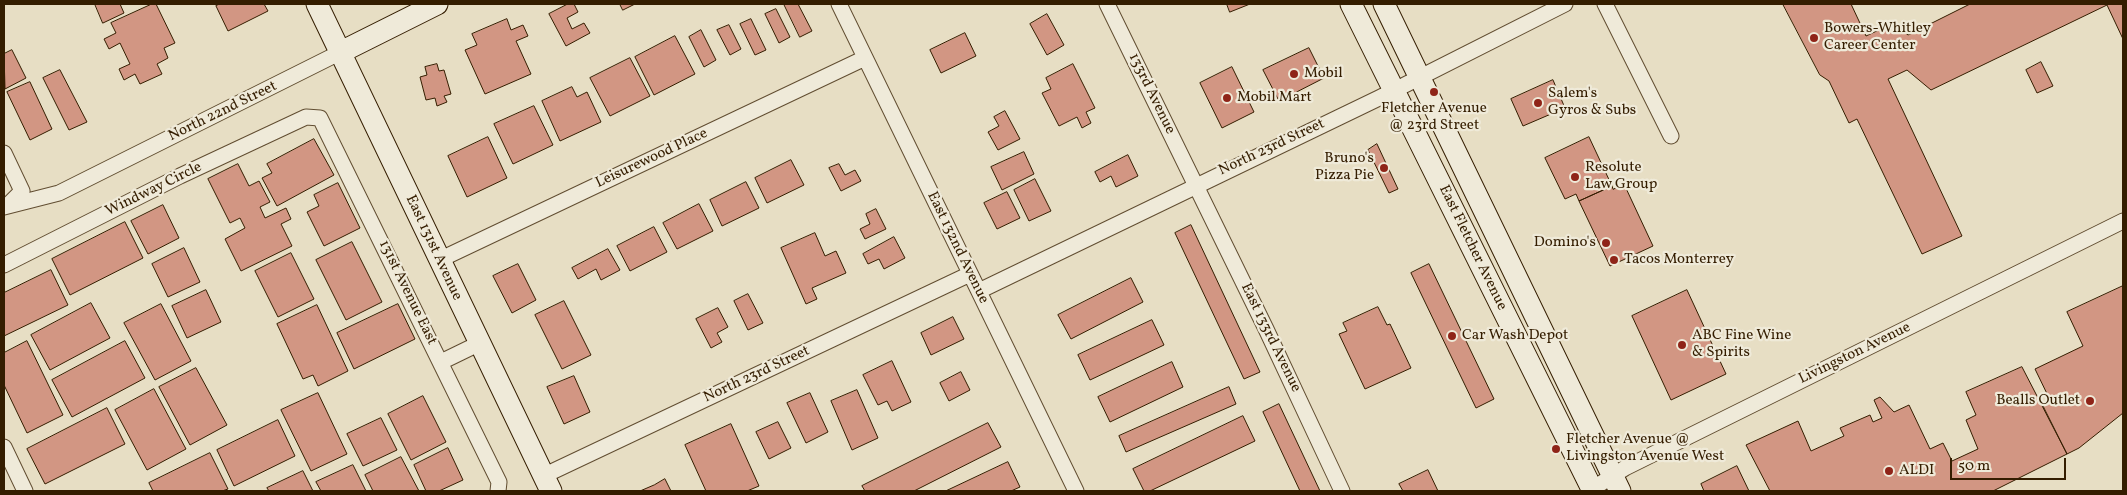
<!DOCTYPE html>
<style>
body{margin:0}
#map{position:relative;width:2127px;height:495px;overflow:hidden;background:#e7dec4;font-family:Vollkorn,serif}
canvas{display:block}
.frame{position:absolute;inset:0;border:5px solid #341d00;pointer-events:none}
.scale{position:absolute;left:1950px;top:458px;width:116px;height:22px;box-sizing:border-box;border:2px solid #341d00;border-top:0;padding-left:6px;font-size:15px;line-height:18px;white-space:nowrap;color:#341d00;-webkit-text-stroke:4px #efead9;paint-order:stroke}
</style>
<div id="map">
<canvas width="2127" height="495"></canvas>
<div class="frame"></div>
<div class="scale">50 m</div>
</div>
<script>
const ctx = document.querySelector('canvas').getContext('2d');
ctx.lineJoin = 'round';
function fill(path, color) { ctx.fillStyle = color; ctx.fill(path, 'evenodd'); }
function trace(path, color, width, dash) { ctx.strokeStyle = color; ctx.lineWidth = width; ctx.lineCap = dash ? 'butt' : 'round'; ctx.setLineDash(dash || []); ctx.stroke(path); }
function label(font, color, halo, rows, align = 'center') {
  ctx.font = font + ' Vollkorn,serif'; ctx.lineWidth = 4.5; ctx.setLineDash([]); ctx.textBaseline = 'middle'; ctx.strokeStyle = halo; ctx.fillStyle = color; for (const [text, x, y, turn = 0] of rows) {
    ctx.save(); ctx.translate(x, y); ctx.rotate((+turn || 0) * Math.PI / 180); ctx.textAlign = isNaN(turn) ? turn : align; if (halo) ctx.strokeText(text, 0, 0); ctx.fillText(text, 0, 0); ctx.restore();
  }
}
const building = new Path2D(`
 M95 4H120L124 13 103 23Z
 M152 4H156L175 43 164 48 168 58 157 64 162 74 140 84 135 74 124 80 119 69 130 64 120 43 109 49 104 39 116 33 111 23Z
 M220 4H264L268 11 228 31 216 6Z
 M568 4H574L578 12 567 18 572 29 584 23 590 33 566 46 549 14Z
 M620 4H635L623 10Z
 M784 4H798L812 31 800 37Z
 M1227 4H1250L1230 12Z
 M1783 4H1851L1866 36 1894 23 1908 35 1970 4H2123V39L2107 5 1931 90 1907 70 1888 79 1962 236 1922 254 1857 119 1849 123 1829 81 1820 75Z
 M776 9 790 37 779 43 765 14Z
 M1047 14 1064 45 1047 55 1030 24Z
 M507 19 511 30 523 25 528 36 516 41 531 74 485 94 465 50 477 45 472 34Z
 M751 19 766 50 755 55 740 24Z
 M729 25 741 49 730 55 717 30Z
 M701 30 716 60 704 67 689 37Z
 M965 33 976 56 941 73 930 50Z
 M675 36 695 74 654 95 635 57Z
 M1309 48 1324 78 1279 101 1263 70Z
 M12 50 26 78 5 89 4 54Z
 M630 58 650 96 610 116 590 78Z
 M2041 62 2053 86 2037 93 2026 70Z
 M437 64 439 71 444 70 451 94 444 96 447 102 437 106 435 98 426 100 420 77 427 75 425 67Z
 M1073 64 1095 108 1086 112 1091 123 1082 128 1077 117 1059 126 1042 93 1051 89 1046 78Z
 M1232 67 1254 112 1222 128 1200 83Z
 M60 70 87 122 69 130 43 78Z
 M1553 80 1565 108 1523 126 1511 99Z
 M30 82 52 129 30 140 7 92Z
 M572 87 577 97 587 92 601 122 560 141 542 101Z
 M534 106 553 145 513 164 494 124Z
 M1005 111 1020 139 998 150 988 132 999 126 994 117Z
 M488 137 507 178 467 197 448 156Z
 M1589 137 1612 186 1579 201 1576 194 1565 199 1545 158Z
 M314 139 334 175 277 206 262 178 272 173 267 164Z
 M1377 144 1398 189 1389 193 1368 150Z
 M1024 152 1034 174 1002 190 991 167Z
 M1128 155 1138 176 1116 187 1111 176 1100 182 1095 172Z
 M791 160 804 185 767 203 755 178Z
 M238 164 249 186 259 181 270 202 260 207 265 218 286 208 291 219 281 224 292 246 241 271 225 239 245 228 240 218 230 223 208 179Z
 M839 164 845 175 855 170 861 181 841 191 829 168Z
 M1035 179 1051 211 1029 221 1014 190Z
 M746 182 759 208 722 226 710 200Z
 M338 183 360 228 324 246 307 212 319 206 314 195Z
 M1624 184 1653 246 1610 266 1579 201 1612 186 1613 189Z
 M1007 192 1020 218 997 229 984 203Z
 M699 204 713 231 677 249 663 223Z
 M163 205 179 238 148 254 131 221Z
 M876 209 886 229 865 239 860 229 870 224 866 214Z
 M125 222 143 258 70 295 52 259Z
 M1191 225 1260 372 1244 379 1175 233Z
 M654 227 667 252 630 271 617 246Z
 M815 233 825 256 836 251 846 273 812 288 817 299 806 304 781 248Z
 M894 237 905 258 884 269 879 259 868 264 863 254Z
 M352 242 382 302 346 320 316 260Z
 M184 248 200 282 168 297 152 264Z
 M608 249 620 270 601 280 596 269 578 279 572 268Z
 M291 253 314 299 278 317 255 271Z
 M518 264 536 300 512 313 493 276Z
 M1429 264 1494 399 1476 408 1411 273Z
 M51 270 68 305 4 336V293Z
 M1131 278 1143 302 1071 339 1058 315Z
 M2123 286V413L2079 448 2067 454 2043 406 2051 402 2035 369 2083 346 2067 312Z
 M206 290 221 322 187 338 172 306Z
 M1687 290 1726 374 1671 400 1632 316Z
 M748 294 763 323 748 330 734 301Z
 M564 301 591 355 562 369 535 315Z
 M91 303 110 338 50 370 31 335Z
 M161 304 191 361 155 380 124 323Z
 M398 304 415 339 354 369 337 333Z
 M317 305 348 371 318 386 313 375 303 379 277 324Z
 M1378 307 1387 325 1390 324 1411 368 1365 389 1339 334 1347 331 1343 323Z
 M718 308 728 327 717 333 722 342 711 348 696 319Z
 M953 317 964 339 931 355 921 333Z
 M1152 320 1164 345 1090 380 1078 355Z
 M27 341 63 415 27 433 4 385V353Z
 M125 341 145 378 72 417 52 380Z
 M892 361 911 402 892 411 887 401 878 405 863 375Z
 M1172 362 1183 387 1110 422 1098 397Z
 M2022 367 2067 454 1993 491H1770L1746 445 1798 421 1811 451 1844 436 1840 428 1870 415 1873 422 1882 418 1874 400 1880 397 1894 412 1909 405 1930 449 1943 443 1952 461 1978 449 1966 420 1976 415 1966 392Z
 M196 368 227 425 190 445 159 387Z
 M961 372 970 390 949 401 940 383Z
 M574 376 590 412 564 424 547 387Z
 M1229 387 1236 404 1126 452 1119 436Z
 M154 389 186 449 147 470 115 410Z
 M857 390 878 438 852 450 831 401Z
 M318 393 347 454 311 471 281 410Z
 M810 393 828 432 806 443 787 403Z
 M423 396 446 442 411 460 388 414Z
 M1279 404 1320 491H1300L1263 412Z
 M107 408 125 444 45 484 27 449Z
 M1243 416 1255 441 1150 491H1144L1133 469Z
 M381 418 397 450 363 466 347 434Z
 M278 420 295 456 234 486 217 450Z
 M778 422 791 448 769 459 756 432Z
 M988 423 1001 447 914 491H865L862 486Z
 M731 424 759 486 747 491H706L685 445Z
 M448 448 463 480 439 491H426L414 465Z
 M210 453 228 489 222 491H153L149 483Z
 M401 457 419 491H373L365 475Z
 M1008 462 1020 487 1011 491H946Z
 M353 465 366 491H321L316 482Z
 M1737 466 1749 491H1704L1701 484Z
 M1428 470 1438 491H1403L1399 484Z
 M303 471 313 491H269L267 488Z
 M665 479 671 491H640L654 485Z`);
const street = new Path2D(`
 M839 4 1076 491
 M1107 4 1266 329 1342 491
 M1605 4 1671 136
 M4 153 22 191 8 205
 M4 207 59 193 341 52
 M439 260 865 58
 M4 265 180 176 306 117 320 118 499 482 498 491
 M979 291 1379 98 1565 4
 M441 362 478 344
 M4 447 25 491
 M543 476 970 274
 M1589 491 1625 468 2123 221`);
const secondary = new Path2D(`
 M317 4 551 491
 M1351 4 1593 491
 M1384 4 1620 491
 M341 52 437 4`);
const markers = [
 [1814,38,5,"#8f2418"],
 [1294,74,5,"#8f2418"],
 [1434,92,5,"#8f2418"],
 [1227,98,5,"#8f2418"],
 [1538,103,5,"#8f2418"],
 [1384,168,5,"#8f2418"],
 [1575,177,5,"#8f2418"],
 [1606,243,5,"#8f2418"],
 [1614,260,5,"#8f2418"],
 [1452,336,5,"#8f2418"],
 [1682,345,5,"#8f2418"],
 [2090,401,5,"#8f2418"],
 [1556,449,5,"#8f2418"],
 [1889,471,5,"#8f2418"]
];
const poiNames = [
 ["Bowers-Whitley",1824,29],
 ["Career Center",1824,46],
 ["Mobil",1304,74],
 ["Salem's",1548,94],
 ["Gyros & Subs",1548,111],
 ["Mobil Mart",1237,98],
 ["Fletcher Avenue",1434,109,"center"],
 ["@ 23rd Street",1434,126,"center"],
 ["Bruno's",1374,159,"right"],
 ["Pizza Pie",1374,176,"right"],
 ["Resolute",1585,168],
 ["Law Group",1585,185],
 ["Domino's",1596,243,"right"],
 ["Tacos Monterrey",1624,260],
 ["Car Wash Depot",1462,336],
 ["ABC Fine Wine",1692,336],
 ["& Spirits",1692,353],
 ["Bealls Outlet",2080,401,"right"],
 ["Fletcher Avenue @",1566,440],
 ["Livingston Avenue West",1566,457],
 ["ALDI",1899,471]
];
const streetNames = [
 ["133rd Avenue",1151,94,64],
 ["North 22nd Street",223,112,-26],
 ["North 23rd Street",1272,148,-25],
 ["Leisurewood Place",652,159,-25],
 ["Windway Circle",154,190,-26],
 ["East 131st Avenue",433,248,65],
 ["East 132nd Avenue",957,248,64],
 ["East Fletcher Avenue",1472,248,64],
 ["131st Avenue East",407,293,64],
 ["East 133rd Avenue",1270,338,64],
 ["Livingston Avenue",1855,354,-26],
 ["North 23rd Street",757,375,-25]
];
fill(building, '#d29683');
trace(building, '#341d00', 1);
trace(street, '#614d31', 17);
trace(secondary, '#341d00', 23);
trace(street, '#efead9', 15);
trace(secondary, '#efead9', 21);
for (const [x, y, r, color] of markers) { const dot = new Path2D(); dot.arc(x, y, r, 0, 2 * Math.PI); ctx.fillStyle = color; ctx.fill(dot); trace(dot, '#efead9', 2); }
label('15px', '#341d00', '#efead9', poiNames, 'left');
label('15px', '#341d00', '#efead9', streetNames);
</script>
